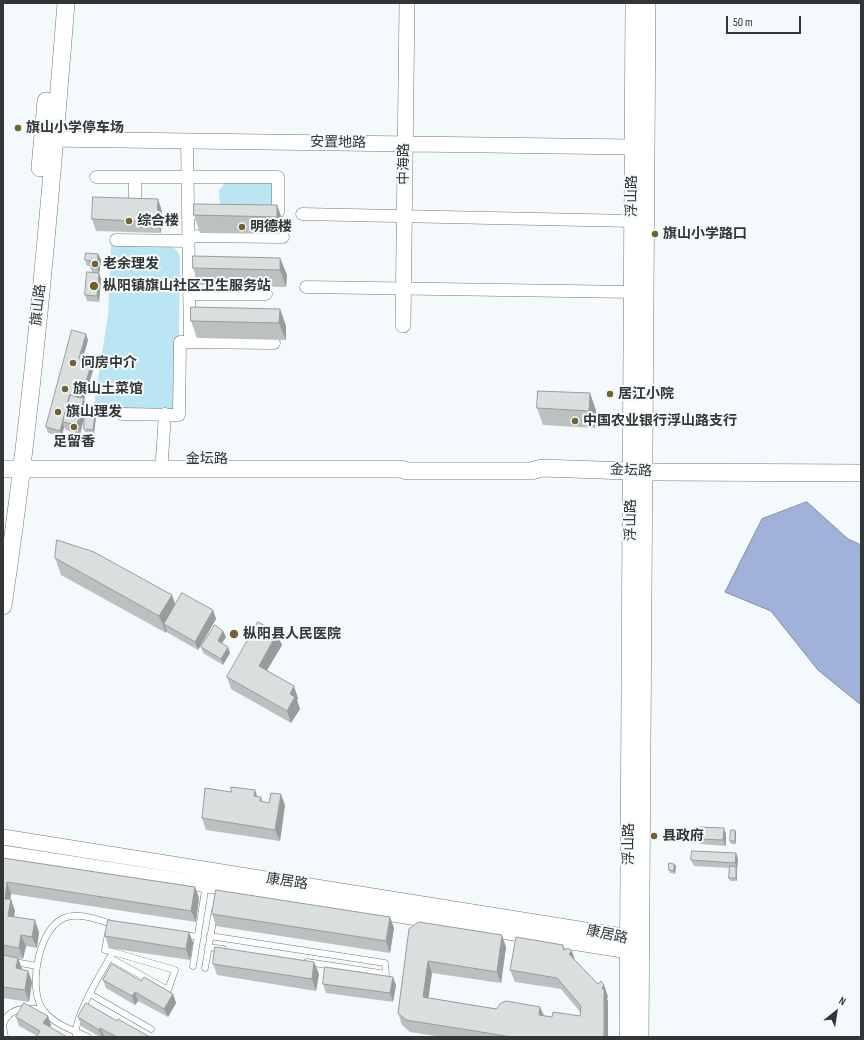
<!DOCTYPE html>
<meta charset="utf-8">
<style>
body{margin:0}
#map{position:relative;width:864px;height:1040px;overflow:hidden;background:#f4f9fb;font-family:"Sofia Sans Condensed",sans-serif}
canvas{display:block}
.frame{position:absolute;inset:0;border:4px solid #333636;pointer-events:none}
.north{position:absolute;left:816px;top:992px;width:40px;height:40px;-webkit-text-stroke:3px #f4f9fb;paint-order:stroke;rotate:30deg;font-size:11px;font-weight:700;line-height:16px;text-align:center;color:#333636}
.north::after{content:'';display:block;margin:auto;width:14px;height:18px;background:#333636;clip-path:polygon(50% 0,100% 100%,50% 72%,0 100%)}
.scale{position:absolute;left:726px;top:16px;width:75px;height:18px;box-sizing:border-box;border:2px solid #333636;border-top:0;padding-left:5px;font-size:12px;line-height:14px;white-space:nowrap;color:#333636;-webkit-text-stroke:3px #f4f9fb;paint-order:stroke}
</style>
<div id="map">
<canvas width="864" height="1040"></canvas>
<div class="frame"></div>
<div class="north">N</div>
<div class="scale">50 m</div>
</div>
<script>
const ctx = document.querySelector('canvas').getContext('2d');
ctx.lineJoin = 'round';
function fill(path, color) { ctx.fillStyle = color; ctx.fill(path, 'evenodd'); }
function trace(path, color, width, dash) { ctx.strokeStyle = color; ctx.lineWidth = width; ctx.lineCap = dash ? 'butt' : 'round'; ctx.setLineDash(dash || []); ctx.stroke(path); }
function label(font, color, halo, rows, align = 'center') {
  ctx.font = font + ' "Sofia Sans Condensed","Noto Sans SC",sans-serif'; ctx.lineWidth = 4; ctx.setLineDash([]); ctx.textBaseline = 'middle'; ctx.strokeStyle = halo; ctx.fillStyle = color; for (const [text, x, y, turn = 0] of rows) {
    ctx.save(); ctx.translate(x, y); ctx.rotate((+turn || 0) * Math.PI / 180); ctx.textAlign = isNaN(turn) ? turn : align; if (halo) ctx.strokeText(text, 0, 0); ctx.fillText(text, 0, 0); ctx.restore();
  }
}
const green = new Path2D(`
 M225 183H272L273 207H223L220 204 219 190Z
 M111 245C124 245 167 241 175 249 178 251 179 255 180 258L178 400 175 409 167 411H93L108 315Z`);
const water = new Path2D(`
 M807 502 848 539 861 545V705L818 670 771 611 725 592 762 519Z`);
const service = new Path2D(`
 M184 935 198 937
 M210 936 385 963 386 974 307 962
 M208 947 223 949
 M110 958 168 990 175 970 113 952
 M3 960 37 966
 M193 966 206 884
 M205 968 215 910
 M90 994 151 1029
 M3 1025C8 1007 27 1007 43 1010
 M3 1026 5 1037
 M76 1037C72 1019 103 970 113 952L105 950 108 934
 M88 1037C73 1030 55 1025 44 1011 27 991 38 931 62 919 78 911 99 920 115 925`);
const minor = new Path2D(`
 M187 141 190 342
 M96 177H278V212L266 213
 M135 202V177
 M188 213H210
 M302 214 632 221
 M189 236 283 237
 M116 240 189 241
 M306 287 633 292
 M190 294H266
 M122 414 179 415 180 342 274 343
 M162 459 165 414`);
const tertiary = new Path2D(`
 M44 139 632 147
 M403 325 407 3
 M3 837 629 937 639 943
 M3 853 629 951 638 946`);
const secondary = new Path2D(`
 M40 168 46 101
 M3 469H401L407 471H531L542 468 657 472 861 473
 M3 606C33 406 50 204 66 3
 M628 1037 634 3
 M640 1037 647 3`);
const wall = new Path2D(`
 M277 205 283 222V234L200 233 194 215Z
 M162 211 161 233 96 231 92 219Z
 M98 254 101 260 99 274 101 279 99 302 87 301 85 295 92 273 91 268V266H87L85 260Z
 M280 258 287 275 286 287 199 285 193 268Z
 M280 309 286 326V340L197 338 191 321Z
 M88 340 83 359 92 362 94 367 84 400 87 407 85 413 96 417 94 433 85 432 84 429 85 414 80 434 66 430 64 427 62 436 48 433 46 427Z
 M537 408 596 410 595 428 543 425Z
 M55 558 175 605 213 610 216 619 198 650 168 633 167 631 166 633 61 575Z
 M223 631 226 637 222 643 230 653 223 665 203 653 201 647Z
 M282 645 267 670 298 698 297 700 300 709 291 723 231 689 227 677Z
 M255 790 257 797H261L263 802 285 805 280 841 206 830 202 818 231 792Z
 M735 830 736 833V844H731L730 841Z
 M726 834V846L700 844 698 839Z
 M736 853 738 859 737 869V881H730L729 878 730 868 694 866 691 860Z
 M3 858 195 887 199 898 196 922 11 894 10 899 15 911 14 917 39 932 37 948 26 946 23 959 18 958 22 969 28 971 32 982 29 1002 3 998Z
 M674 864 676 866 675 874 670 873 669 870Z
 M212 914 394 928 390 953 216 926Z
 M409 929 506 947 501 983 432 973 428 998 552 1017 580 1016V1012L561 989 515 982 510 970 563 945 565 950 598 984 604 985 608 997 607 998 608 1002V1037H443L410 1032 402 1025 398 1013Z
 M189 932 193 943 190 960 109 948 105 936Z
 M314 962 319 974 316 991 217 975 213 964Z
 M103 980 141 981 173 994 176 1003 168 1017 138 1001 135 1005 106 988Z
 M323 984 396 985 393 1002 326 993Z
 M48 1016 51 1025 50 1027 37 1036 19 1026 16 1017Z
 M78 1017 117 1021 150 1037H105L104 1036 103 1037H100L81 1026Z`);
const shadedWall = new Path2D(`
 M158 199 162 211 161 233 157 222Z
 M277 205 283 222V234L277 217Z
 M98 254 101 260 99 274 97 268Z
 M280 258 287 275 286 287 280 270Z
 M99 273 101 279 99 302 97 296Z
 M280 309 286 326V340L279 323Z
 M86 334 88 340 81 364 79 358Z
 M92 362 94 367 84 400 87 407 80 434 77 425 81 399Z
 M590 393 596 410 595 428 589 411Z
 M69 396 63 422 64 427 62 436 60 431Z
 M95 414 96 417 94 433 93 430Z
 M172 595 178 612 164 624 167 631 166 633 159 616Z
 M213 610 216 619 198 650 195 642Z
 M223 631 226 637 220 646 218 641Z
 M277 633 282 645 263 677 259 666Z
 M228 647 230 653 223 665 221 659Z
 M294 686 298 698 297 700 300 709 291 723 287 711 290 694Z
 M255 790 259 802 254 796Z
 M281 794 285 805 280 841 275 830Z
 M724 828 726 834V846L723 840Z
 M735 830 736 833V844L735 841Z
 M736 853 738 859 737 869 735 863Z
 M674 864 676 866 675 874 674 871Z
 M736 867 737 870V881L736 878Z
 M7 882 11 894 9 910 5 899Z
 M195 887 199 898 196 922 191 911Z
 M11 899 15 911 12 927 8 916Z
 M390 917 394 928 390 953 386 941Z
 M35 920 39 932 37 948 32 937Z
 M189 932 193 943 190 960 186 949Z
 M21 935 26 946 23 959 19 948Z
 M502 935 506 947 501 983 497 972Z
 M572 951 576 963 569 954Z
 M18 958 22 969 16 968Z
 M428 961 432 973 427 1008 423 997Z
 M314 962 319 974 316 991 312 979Z
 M28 971 32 982 29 1002 25 990Z
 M393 977 396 985 393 1002 390 993Z
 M604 985 608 997 607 998 608 1002V1037H603L602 988Z
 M135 992 138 1001 135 1005 132 996Z
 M173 994 176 1003 168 1017 164 1009Z
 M540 1007 545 1018 539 1015Z
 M48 1016 51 1025 47 1032 43 1023Z
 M100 1028 104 1036 103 1037H102L99 1030Z`);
const building = new Path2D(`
 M93 197 158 199 157 222 92 219Z
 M194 204 277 205V217L194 215Z
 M86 253 98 254 97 268H91V261L85 260Z
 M193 256 280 258V270L193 268Z
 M87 272 99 273 97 296 85 295Z
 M191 307 280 309 279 323 191 321Z
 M72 330 86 334 79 358 92 362 81 398 70 395 60 431 46 427Z
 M538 391 590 393 589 411 537 408Z
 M70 395 84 398 77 425 63 422Z
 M85 413 95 414 93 430 84 429Z
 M57 540 94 552 172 595 159 616 55 558Z
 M182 593 213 610 195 642 164 624Z
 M258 622 277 633 259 666 294 686 290 694 295 697 287 711 227 677Z
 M215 625 223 631 218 641 228 647 221 659 201 647Z
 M231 787 255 790 254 796 261 797 260 801 269 803 271 793 281 794 275 830 202 818 205 788 231 792Z
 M698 827 724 828 723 840 698 839Z
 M731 830H735V841H730Z
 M692 851 736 853 735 863 691 860Z
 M3 858 195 887 191 911 7 882 5 899H11L8 916 35 920 32 937 21 935 19 948 3 945Z
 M669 863 674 864V871L669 870Z
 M730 866 736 867V878H729Z
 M216 890 390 917 386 941 212 914Z
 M108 920 189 932 186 949 105 936Z
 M419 922 502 935 497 972 428 961 423 997 496 1009 501 1003 506 1001 540 1007 539 1015 552 1017 553 1012 580 1016 581 1006 557 978 510 970 516 937 563 945V949L565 950 568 948 572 951 569 954 598 984 601 981 604 985 602 988 604 990V1035L603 1037H512L406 1020 398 1013 409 929Z
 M215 947 314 962 312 979 213 964Z
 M3 955 18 958 16 968 28 971 25 990 3 987Z
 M112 964 141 981 144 977 173 994 164 1009 135 992 132 996 103 980Z
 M325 967 393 977 390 993 323 984Z
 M24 1003 48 1016 43 1023 67 1037H36L40 1031 16 1017Z
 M86 1003 117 1021 118 1019 150 1037H117L100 1028 99 1030 78 1017Z`);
const markers = [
 [18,128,4,"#726230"],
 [129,221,4,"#726230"],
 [242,227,4,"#726230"],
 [655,234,4,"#726230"],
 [95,264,4,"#726230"],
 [94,286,5,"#726230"],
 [73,363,4,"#726230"],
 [65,389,4,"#726230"],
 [610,394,4,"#726230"],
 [58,412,4,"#726230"],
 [575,421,4,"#726230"],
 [74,427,4,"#726230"],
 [234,634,5,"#726230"],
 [654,836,4,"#726230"]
];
const poiNames = [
 ["旗山小学停车场",26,128],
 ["综合楼",137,221],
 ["明德楼",250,227],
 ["旗山小学路口",663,234],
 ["老余理发",103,264],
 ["枞阳镇旗山社区卫生服务站",103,286],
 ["问房中介",81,363],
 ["旗山土菜馆",73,389],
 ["居江小院",618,394],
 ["旗山理发",66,412],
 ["中国农业银行浮山路支行",583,421],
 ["足留香",74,442,"center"],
 ["枞阳县人民医院",243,634],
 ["县政府",662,836]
];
const streetNames = [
 ["安置地路",338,143,1],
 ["中海路",404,164,-90],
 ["浮山路",632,196,-90],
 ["旗山路",39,305,-84],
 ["金坛路",207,459],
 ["金坛路",631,471,3],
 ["浮山路",631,520,-90],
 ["浮山路",629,844,-90],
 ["康居路",287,882,9],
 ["康居路",607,935,12]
];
fill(green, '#bae5f2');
fill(water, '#a0b1da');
trace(water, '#7f8ca9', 1);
trace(service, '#727779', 7);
trace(minor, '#727779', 13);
trace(tertiary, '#727779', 16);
trace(secondary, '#727779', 18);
trace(service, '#fff', 6);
trace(minor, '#fff', 12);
trace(tertiary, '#fff', 15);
trace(secondary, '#fff', 17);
fill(wall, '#bbc0c0');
fill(shadedWall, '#989c9c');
fill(building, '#d9dfdf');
trace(building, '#989c9c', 1);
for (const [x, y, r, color] of markers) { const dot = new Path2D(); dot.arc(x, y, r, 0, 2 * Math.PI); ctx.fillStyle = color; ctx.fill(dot); trace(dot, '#f4f9fb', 1.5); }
label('bold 14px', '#333636', '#f4f9fb', poiNames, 'left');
label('14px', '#333636', '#f4f9fb', streetNames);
</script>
